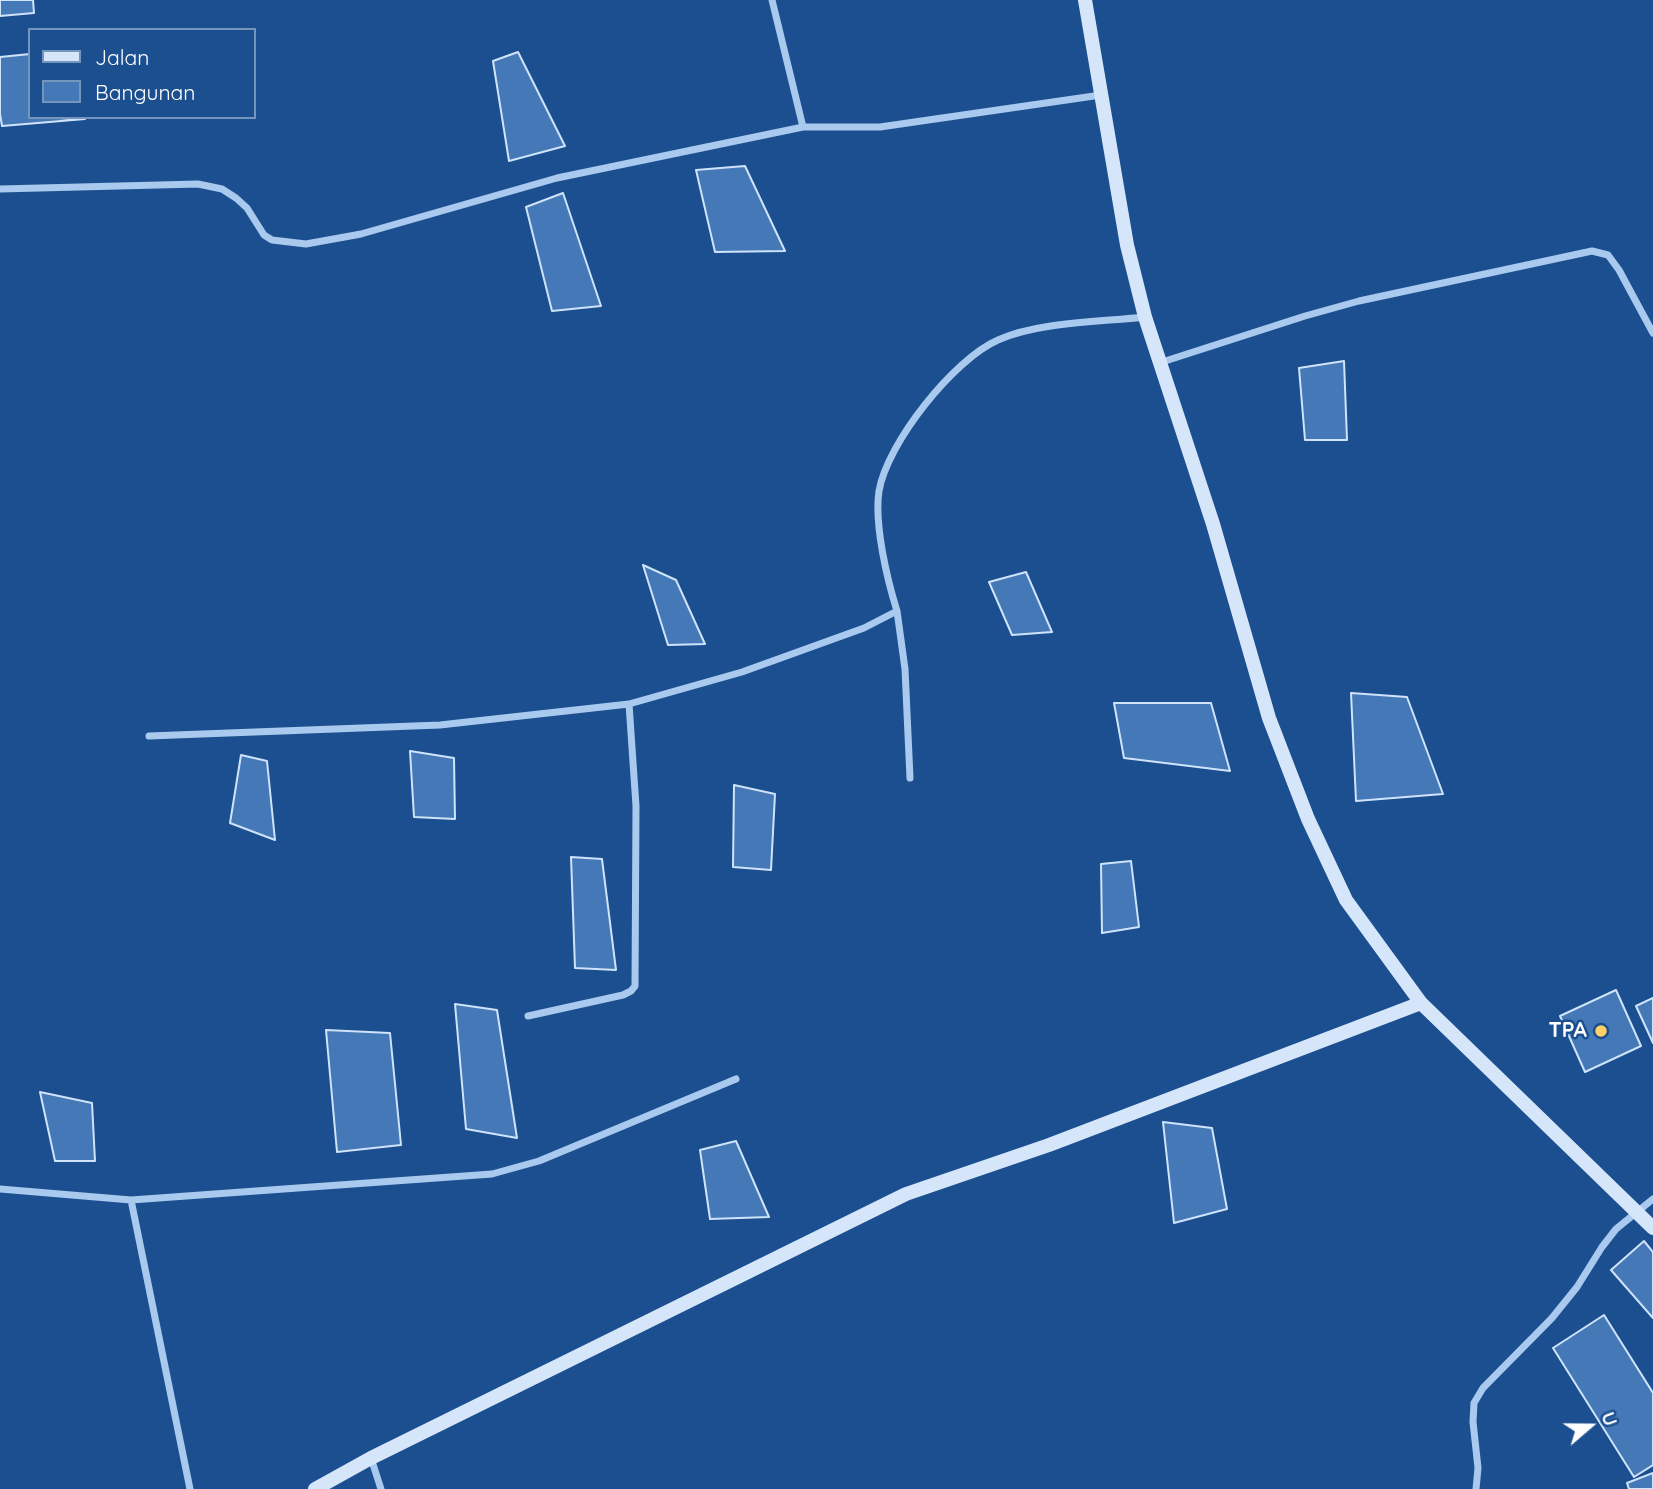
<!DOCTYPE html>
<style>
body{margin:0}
#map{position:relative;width:1653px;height:1489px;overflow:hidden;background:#1b4f8f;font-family:Quicksand,sans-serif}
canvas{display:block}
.legend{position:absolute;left:28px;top:28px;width:228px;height:91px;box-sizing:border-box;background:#1b4f8f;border:2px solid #7695bc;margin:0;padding:9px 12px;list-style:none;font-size:21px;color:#fff}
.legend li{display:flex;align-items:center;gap:14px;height:35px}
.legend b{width:35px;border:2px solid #7695bc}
.north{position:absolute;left:1555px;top:1391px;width:70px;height:70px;-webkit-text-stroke:5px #1b4f8f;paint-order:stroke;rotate:70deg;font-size:19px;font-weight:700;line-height:28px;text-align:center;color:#fff}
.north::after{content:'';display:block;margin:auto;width:24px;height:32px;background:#fff;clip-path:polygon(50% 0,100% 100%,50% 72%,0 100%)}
</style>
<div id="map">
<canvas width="1653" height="1489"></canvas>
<ul class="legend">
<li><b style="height:9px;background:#d6e6fa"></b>Jalan</li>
<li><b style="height:19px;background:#4478b7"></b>Bangunan</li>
</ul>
<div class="north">U</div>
</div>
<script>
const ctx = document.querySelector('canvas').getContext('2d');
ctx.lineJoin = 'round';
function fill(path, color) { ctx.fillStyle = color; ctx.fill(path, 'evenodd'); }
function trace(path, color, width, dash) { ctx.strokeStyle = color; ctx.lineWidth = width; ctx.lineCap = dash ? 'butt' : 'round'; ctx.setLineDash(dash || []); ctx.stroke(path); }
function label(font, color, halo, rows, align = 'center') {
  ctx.font = font + ' Quicksand,sans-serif'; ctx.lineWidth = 5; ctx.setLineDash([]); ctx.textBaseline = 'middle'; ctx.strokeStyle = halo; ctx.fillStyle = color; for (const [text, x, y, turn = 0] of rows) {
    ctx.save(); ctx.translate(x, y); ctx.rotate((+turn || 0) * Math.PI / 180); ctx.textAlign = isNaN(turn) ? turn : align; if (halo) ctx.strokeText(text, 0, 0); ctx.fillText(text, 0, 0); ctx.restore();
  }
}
const building = new Path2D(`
 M0 0H33L34 13 0 16Z
 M518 52 565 146 509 161 493 61Z
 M30 54V117L85 119 2 126 0 114V57Z
 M745 166 785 251 715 252 696 170Z
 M563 193 601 306 552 311 526 207Z
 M1344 361 1347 440H1305L1299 368Z
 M643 565 676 580 705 644 668 645Z
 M1026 572 1052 632 1012 635 989 582Z
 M1351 693 1407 697 1443 794 1356 801Z
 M1114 703H1211L1230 771 1124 758Z
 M410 751 454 758 455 819 414 817Z
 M241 755 267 761 275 840 230 823Z
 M734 785 775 794 771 870 733 867Z
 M571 857 602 859 616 970 575 968Z
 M1131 861 1139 927 1102 933 1101 864Z
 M1616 990 1641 1046 1585 1072 1560 1016Z
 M1653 998V1043L1636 1006Z
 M455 1004 497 1010 517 1138 466 1129Z
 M326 1030 390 1033 401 1145 337 1152Z
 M40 1092 92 1103 95 1161H55Z
 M1163 1122 1212 1128 1227 1209 1174 1223Z
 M736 1141 769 1217 710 1219 700 1150Z
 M1644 1241 1653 1252V1318L1611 1270Z
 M1604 1315 1653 1393V1465L1634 1477 1553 1348Z
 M1653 1473V1489H1629L1627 1483Z`);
const street = new Path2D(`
 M772 0 803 127
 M0 189 198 184 222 189 236 198 247 208 264 235 272 240 306 244 361 234 557 178 803 127H880L1101 95
 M1159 363 1305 316 1359 301 1592 251 1608 255 1619 270 1653 333
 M897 611 905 669 910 778
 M149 736 440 725 629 704 742 672 864 628 897 611C887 579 874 524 879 491 887 443 954 359 998 340 1038 322 1100 322 1145 317
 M528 1016 623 995 631 991 635 986 636 806 629 704
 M0 1189 131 1200 190 1489
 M131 1200 492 1174 539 1161 736 1079
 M371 1458 381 1489
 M1476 1489 1478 1468 1473 1422 1474 1403 1483 1388 1552 1318 1577 1287 1602 1247 1616 1229 1653 1199`);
const secondary = new Path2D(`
 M1085 0 1127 245 1145 317 1213 524 1269 718 1308 819 1346 900 1421 1003 1653 1228
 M315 1489 371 1458 906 1194 1049 1145 1421 1003`);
const markers = [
 [1601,1031,7,"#ffd166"]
];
const poiNames = [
 ["TPA",1587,1031]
];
fill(building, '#4478b7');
trace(building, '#cfe3fa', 2);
trace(street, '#a9c9ee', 7);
trace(secondary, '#d6e6fa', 14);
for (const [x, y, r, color] of markers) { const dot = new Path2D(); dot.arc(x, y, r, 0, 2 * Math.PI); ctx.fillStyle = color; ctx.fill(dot); trace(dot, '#1b4f8f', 2.5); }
label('bold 21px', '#fff', '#1b4f8f', poiNames, 'right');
</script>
